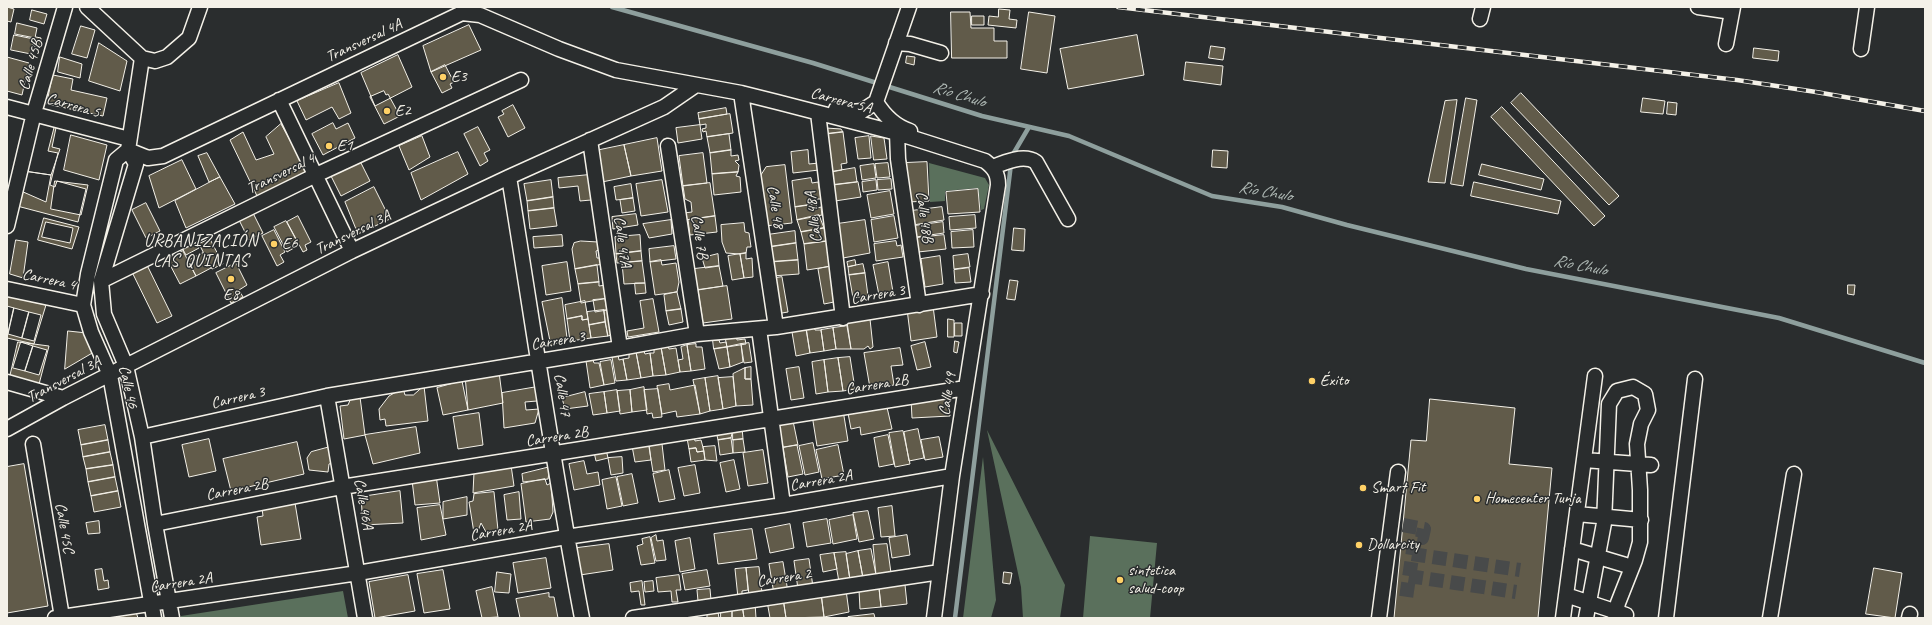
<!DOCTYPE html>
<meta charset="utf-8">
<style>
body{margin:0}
#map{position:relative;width:1932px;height:625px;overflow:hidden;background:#2a2d2e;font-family:Caveat,sans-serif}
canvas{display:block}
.frame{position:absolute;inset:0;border:8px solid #f4f1e8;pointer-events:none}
</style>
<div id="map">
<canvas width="1932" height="625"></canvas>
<div class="frame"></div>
</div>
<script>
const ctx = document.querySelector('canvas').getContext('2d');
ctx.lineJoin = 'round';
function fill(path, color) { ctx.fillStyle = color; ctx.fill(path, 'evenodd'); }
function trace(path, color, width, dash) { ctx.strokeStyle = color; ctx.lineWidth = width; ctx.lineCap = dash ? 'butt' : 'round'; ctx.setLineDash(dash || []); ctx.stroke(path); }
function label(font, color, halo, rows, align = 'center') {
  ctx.font = font + ' Caveat,sans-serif'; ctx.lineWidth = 3; ctx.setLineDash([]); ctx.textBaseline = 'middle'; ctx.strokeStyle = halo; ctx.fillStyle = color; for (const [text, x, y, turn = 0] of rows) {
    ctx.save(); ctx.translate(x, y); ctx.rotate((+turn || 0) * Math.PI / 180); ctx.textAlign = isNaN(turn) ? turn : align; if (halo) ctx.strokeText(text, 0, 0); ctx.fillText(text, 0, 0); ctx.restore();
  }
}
const green = new Path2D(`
 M929 163 985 178 989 185 984 209 981 210 978 188 945 191V201L930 202Z
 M987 430 1065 585 1060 618H1023L1021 587Z
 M983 457 996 600 991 618H963Z
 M1090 536 1157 543 1150 618H1083Z
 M343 591 348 618H181V616Z`);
const stream = new Path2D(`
 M612 7 813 63 982 116 1069 136 1212 196 1282 207 1347 225 1526 269 1779 318 1925 363
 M955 618 1012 156 1029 127`);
const building = new Path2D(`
 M7 7 14 9 11 22 7 21Z
 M999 9 1010 10 1009 19 1017 20 1016 28 988 25 989 16 998 17Z
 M32 10 47 14 44 24 30 20Z
 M951 12H970L971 28H994V41H1007V58H952Z
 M1029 12 1055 16 1047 73 1021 69Z
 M972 16H984V25H972Z
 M17 23 37 28 35 38 15 34Z
 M469 25 481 50 431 72 423 46Z
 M81 26 95 30 87 58 72 54Z
 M14 35 34 39 31 54 11 50Z
 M1137 35 1144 75 1068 89 1060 49Z
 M36 37 41 38 40 47 34 46Z
 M99 43 127 61 120 91 89 81Z
 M1211 46 1225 48 1223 60 1209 58Z
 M1754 48 1779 51 1778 61 1753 58Z
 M398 55 412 87 375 106 361 73Z
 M907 56 915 57 914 65 906 63Z
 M7 57 29 63 22 95 7 91Z
 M60 57 82 64 80 78 58 72Z
 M1186 62 1223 66 1221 85 1184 80Z
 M445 65 454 82 450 84 452 88 442 93 431 72Z
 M53 75 73 79 71 90 107 98 103 116 47 104Z
 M339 83 351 113 339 119 332 107 306 120 297 101Z
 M384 91 386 95 388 94 400 116 384 124 370 97Z
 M1521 93 1619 196 1609 205 1511 103Z
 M1466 98 1477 100 1463 186 1451 184Z
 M1643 98 1665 101 1663 114 1641 112Z
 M1457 100 1445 183 1428 182 1445 101Z
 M1668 102 1677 103 1676 115 1667 114Z
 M513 105 525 128 508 137 498 117 504 114 502 111Z
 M1502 107 1605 216 1594 226 1491 117Z
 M726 108 727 114 699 119 698 113Z
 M730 114 733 133 707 137 706 131 703 132 702 129 706 128V124L700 125 699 119Z
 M40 116 56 120 48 151 58 153 50 185 55 187 57 181 86 189 78 222 17 206Z
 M39 119 57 123 52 147 60 149 51 175 24 171Z
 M333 123 336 129 348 123 355 138 323 155 312 134Z
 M281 124 309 174 258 198 230 140 243 132 256 160 274 154 266 137Z
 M700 125 702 139 678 143 676 128Z
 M478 127 490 150 484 153 488 161 480 166 464 134Z
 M826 128 841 129 843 132 826 134Z
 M843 132 847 163 841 164 842 170 831 172 826 134Z
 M729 134 731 150 710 153 707 137Z
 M71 135 107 145 99 180 64 170Z
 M422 136 430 157 409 170 399 146Z
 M869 136 871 158 858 159 855 138Z
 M871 136 884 138 887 159 874 160Z
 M657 138 662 171 631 176 624 145Z
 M624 145 631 176 602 182 595 151Z
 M731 150V156L738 155 739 160 735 161 739 165 738 172 712 174 710 153Z
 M808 150 809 164 819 163V170L793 173 791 152Z
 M1213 150 1228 151 1227 168 1212 167Z
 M458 152 468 174 421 200 411 173Z
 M207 153 220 177 209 182 198 156Z
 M703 153 707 183 683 186 679 156Z
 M182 160 196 189 159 208 149 176Z
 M360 161 370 181 341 196 331 176Z
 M927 162 929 201 907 202 905 163Z
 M888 163 890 177 877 178 875 164Z
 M874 164 876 178 862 180 860 166Z
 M1482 164 1544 179 1541 190 1479 175Z
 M785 165 792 223 765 226 759 178 766 167Z
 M855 168 857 182 833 185 831 172Z
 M24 171 51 175 46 202 21 191Z
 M738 172 736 176 740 177 741 192 714 195 712 174Z
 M589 175 591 200 580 201 578 186 559 188 558 178Z
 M220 177 235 204 186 228 175 201Z
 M811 178 812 183 818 182 821 199H816V204L795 207 792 181Z
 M891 179 892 189 878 190 877 180Z
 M551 180 553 197 527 201 524 184Z
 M662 180 668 212 641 216 636 184Z
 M876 180 877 190 863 192 862 182Z
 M55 181 88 185 81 215 51 209Z
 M858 182 861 197 835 201 833 185Z
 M1474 182 1561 201 1558 214 1471 196Z
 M710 183 715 216 685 220 684 213 692 212 691 202 685 199 683 186Z
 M631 184 633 198 616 200 614 187Z
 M374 187 390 219 358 234 345 202Z
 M978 189 980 212 948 214 946 192Z
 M890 191 894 214 871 218 867 195Z
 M553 197 554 208 528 211 527 201Z
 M633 198 635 211 622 213 620 200Z
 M146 203 160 231 146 238 132 210Z
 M816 204 817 208 821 207 822 215 797 220 795 207Z
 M942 207 944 220 913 225 911 211Z
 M554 208 557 226 530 229 528 211Z
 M251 209 263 233 249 240 237 216Z
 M636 214 638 225 613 229 612 217Z
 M819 215 824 228 801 232 797 220Z
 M975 215 976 228 950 230 949 217Z
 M298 216 311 242 305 245 307 250 303 252 287 222Z
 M715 216 717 232 690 235 688 220Z
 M894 216 898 238 874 242 871 220Z
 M44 218 79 227 72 249 38 240Z
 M671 220 672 234 649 238 643 224Z
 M865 220 870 253 843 258 837 224Z
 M286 221 299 245 287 252 274 227Z
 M46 222 73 228 70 243 42 237Z
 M943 222 944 233 916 237 914 226Z
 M744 223 745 232 749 233 751 247H747L746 253 740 254 726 253 722 242 721 225Z
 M824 228 828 241 804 244 801 232Z
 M1014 228 1025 229 1024 251 1012 250Z
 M274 230 285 252 280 255 284 262 277 266 262 236Z
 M973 230 974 247 952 248 951 232Z
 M795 231 796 243 769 247 767 235Z
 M562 235 563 246 534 248 533 237Z
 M640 235 641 251 616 254 615 237Z
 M944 235 946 249 918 252 916 238Z
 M210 239 223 264 212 269 199 244Z
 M16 240 28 242 23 278 10 274Z
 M191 241 193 245 197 243 199 248 186 255 181 246Z
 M581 241 598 242 599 250 596 251 597 258H602L603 264 575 269 572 249 574 243Z
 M828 241 832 266 807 270 804 244Z
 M896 241 897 246 901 245 903 257 876 261 874 244Z
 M796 243 798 260 770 262 769 247Z
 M674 246 676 259 650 262 649 249Z
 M183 251 196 276 180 284 167 259Z
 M641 251 642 261 617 263 616 254Z
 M203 253 211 268 196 276 188 261Z
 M746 253V259L752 258 753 277 744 278 740 254Z
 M718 254 719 266 705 268 702 258Z
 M740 254 744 278 732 280 728 256Z
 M968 254 970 267 954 269 953 256Z
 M940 256 943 284 925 287 921 259Z
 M661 260 662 265 676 263 679 282 677 292 655 295 650 262Z
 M798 260 799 274 772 276 770 262Z
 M855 260 856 265 848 267 847 262Z
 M145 261 172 316 157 323 130 268Z
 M642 261 645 283 624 284 622 263Z
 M567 262 571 291 546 295 542 266Z
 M888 262 893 292 879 295 873 265Z
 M236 263 247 285 239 290 243 297 231 303 216 273Z
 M863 264 865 273 849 275 848 267Z
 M597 265 599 282 578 284 575 269Z
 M719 266 723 286 698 290 694 269Z
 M832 266 839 301 824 304 818 269Z
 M969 268 971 282 955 283 954 270Z
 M865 273 868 296 853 298 849 275Z
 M782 277 788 312 776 314 770 279Z
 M1010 280 1018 281 1015 300 1007 299Z
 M599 282V286L606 285 608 298 581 303 578 284Z
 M635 283H645L646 293 636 294Z
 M1848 285H1855L1854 295 1848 294Z
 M727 286 732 319 703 323 698 290Z
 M677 292 681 309 666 311 664 295Z
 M7 296 46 305 34 344 7 338Z
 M562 298 567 338 551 346 542 302Z
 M605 299 607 310 595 312 593 300Z
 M653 299 659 332 628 337 627 331 644 328 640 301Z
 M585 301 588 319 582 320V316L567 319 565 305Z
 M7 306 14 308 8 334H7Z
 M933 306 937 337 911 341 907 309Z
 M14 308 29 312 22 338 8 334Z
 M681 309 683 322 669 325 666 311Z
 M604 310H611L614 334 608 336Z
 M604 310 605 322 589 325 587 312Z
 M29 312 41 315 34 341 22 338Z
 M582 316V320L588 319 591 338 570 341 567 319Z
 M870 319 873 347 870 349 868 346 864 349H851L847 322Z
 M948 319 954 320V337H948Z
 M605 322 608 336 591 338 589 325Z
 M955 323H962V336H955Z
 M814 325 815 330H821L824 351 810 353 806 327Z
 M847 326 851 349H836L833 328Z
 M833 328 836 349 824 351 821 330Z
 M806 329 810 353 796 356 792 332Z
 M68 331 87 333 94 352 65 369Z
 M736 335 737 340 745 339 746 344 727 347 725 337Z
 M713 340H719L720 343 726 342 727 347 714 349Z
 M955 341 959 342 957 353 954 352Z
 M18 342 49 346 38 388 10 377Z
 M21 342 33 346 25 371 13 368Z
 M925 342 931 367 917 370 911 346Z
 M749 343 752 362 744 363 741 344Z
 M696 344V347H702L705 369 691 371 687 345Z
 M741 344 743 362 730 367 727 347Z
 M687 345 691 371 680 372 678 360 683 359 681 347Z
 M33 346 47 350 39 375 25 371Z
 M668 346 669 349 676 348 680 372 666 375 661 347Z
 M661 347 666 375 653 376 650 353H654V349Z
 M727 347 730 367 719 369 714 349Z
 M900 348 903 365 891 366 894 385 870 388 864 353Z
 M644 351 645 354 650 353 653 376 641 378 636 352Z
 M636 352 641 378 627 380 623 359 629 358V353Z
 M618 355 619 360 623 359 627 380 616 381 612 357Z
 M850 357 855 389 843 391 838 358Z
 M838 358 843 391 828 392 824 360Z
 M593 360 594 363H599L604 385 590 388 586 361Z
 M611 360 615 383 604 385 600 362Z
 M824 360 828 392 816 394 812 362Z
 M751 367V379H745V368Z
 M799 367 804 398 791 400 786 369Z
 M745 368V379H751L753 405 736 406 733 374Z
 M499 372 503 403 468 410 465 375Z
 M718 376 723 409 710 411 705 378Z
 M733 377 736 406 723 409 718 378Z
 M705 378 710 411 700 414 693 380Z
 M462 381 468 410 443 415 437 388Z
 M669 384 670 390 695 385 700 414 677 417 676 411 662 414 657 386Z
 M424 386 428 421 386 426 385 419 380 420 379 409 389 396 403 388 405 395H413Z
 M537 387V401L525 402 526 410 539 409 535 423 504 428 502 393Z
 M644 387 647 410 632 412 630 390Z
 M658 389 662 417 653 418 652 413 647 414 644 390Z
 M617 390 620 411 607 413 604 392Z
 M630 390 632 412 620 414 617 391Z
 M585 392 588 406 565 409 562 398Z
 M604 392 607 413 593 415 589 394Z
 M360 397 365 435 344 439 340 406 348 405 351 398Z
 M948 397 950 416 912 418 911 399Z
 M1430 399 1515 408 1509 464 1552 468 1538 618H1394L1411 440 1426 441Z
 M886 403 892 429 861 435 860 427 851 429 847 408Z
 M843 410 848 441 817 446 812 415Z
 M479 413 483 445 458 449 453 417Z
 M792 416 798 445 783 447 777 419Z
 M105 425 108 440 81 445 78 430Z
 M416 427 420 453 373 464 365 435Z
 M733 427H742L743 439 733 440Z
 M918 429 924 458 909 461 904 432Z
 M722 430 723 434 732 433 731 438 718 440 716 431Z
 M903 431 910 464 895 467 889 433Z
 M888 435 894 464 879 467 874 438Z
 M694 436 695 441 701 440 704 451 697 452 696 448 689 449 687 438Z
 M939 437 943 457 925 460 921 440Z
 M731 438 733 453 720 455 718 440Z
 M209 439 216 471 189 477 182 445Z
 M743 439 745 452 733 453V440Z
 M108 440 110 452 83 457 81 445Z
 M297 442 304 474 231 491 223 459Z
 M813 443 819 472 805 475 799 446Z
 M649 444 651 460 635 462 632 446Z
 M655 444H662L665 470 653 472 649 447Z
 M797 445 803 474 788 477 783 448Z
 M838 445 844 475 822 479 816 450Z
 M715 446 717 461 705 460 703 447Z
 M330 447 335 462 329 464 328 472 309 470 307 458 311 452Z
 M696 448 697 452 704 451 705 460 691 462 689 449Z
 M606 449 608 458 596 461 594 452Z
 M763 450 768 483 748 486 743 453Z
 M110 452 113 465 86 469 83 457Z
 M622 457 623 473 611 475 608 458Z
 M734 460 740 489 726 492 720 463Z
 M584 461 587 474 598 472 600 485 574 490 569 464Z
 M24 464 48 606 7 613V467Z
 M113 465 115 477 88 482 86 469Z
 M511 465 514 486 473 493 474 472Z
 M695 465 700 493 684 496 678 468Z
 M550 467 548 479 523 482 522 474Z
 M669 470 675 499 659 502 653 474Z
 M632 474 638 503 623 506 617 477Z
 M436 475 440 503 415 505 412 480Z
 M115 477 118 491 91 496 88 482Z
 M616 477 622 506 607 509 602 480Z
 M545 479 547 485 551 483 553 512 550 519 526 522 521 484Z
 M118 491 121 507 94 512 91 496Z
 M400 491 403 523 363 525 361 497Z
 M494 492 498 530 486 532 481 523 478 531 474 533 469 502 473 501 474 494Z
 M519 492 521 519 507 520 504 495Z
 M467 497V515L443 519V502Z
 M295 503 301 539 261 545 257 517 263 516 262 508Z
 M440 505 446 535 421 540 417 508Z
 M892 506 895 536 881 537 878 508Z
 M868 511 874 539 859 542 853 513Z
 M853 515 857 539 833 544 829 520Z
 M827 519 831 543 807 547 803 523Z
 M99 521 100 533 88 534 86 523Z
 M790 524 794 548 770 553 765 529Z
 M752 529 757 559 718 564 714 534Z
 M656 535 657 541 663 540 666 560 656 561 651 538Z
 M907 535 910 555 892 558 889 538Z
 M650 537 655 563 641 565 637 546 643 544 642 539Z
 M690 538 695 569 680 572 675 541Z
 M609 544 613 570 580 575 577 548Z
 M887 544 891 573 876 575 873 545Z
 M871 549 876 575 863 578 858 551Z
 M858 551 863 578 850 580 846 554Z
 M846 552 850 580 839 582 834 553Z
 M834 553 837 569 823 572 820 555Z
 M546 558 551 588 518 593 513 563Z
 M809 559 813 587 798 589 794 561Z
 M783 562 788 592 774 594 769 564Z
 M759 567 762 593 749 595 746 568Z
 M746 568 748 590 742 591V597L738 598 735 569Z
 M1874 568 1902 573 1895 618 1866 614Z
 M102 569 104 581 108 580 109 588 98 590 95 570Z
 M443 570 450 609 424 613 417 574Z
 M707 570 710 586 685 590 682 574Z
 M497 572 511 574 509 593 495 592Z
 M1004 572 1012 573 1010 584 1003 583Z
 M408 575 415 611 375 618 369 582Z
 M679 575 681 590H676L678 602H672L671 591 658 592 656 578Z
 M642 581 645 605H641L639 591 631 592 630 583Z
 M653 581 654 591 645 592 644 582Z
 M905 585 907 604 881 607 879 588Z
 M492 587 498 617 482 618 476 591Z
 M879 588 881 607 860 609 859 590Z
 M710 589 711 600 698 601 697 590Z
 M846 590 849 612 824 617 821 593Z
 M549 593V597H554L558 618H520L516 599Z
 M821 593 824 617 786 618 783 598Z
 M783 598 786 618H770L767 601Z
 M755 603 756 618H744L742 604Z
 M742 604 744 618H732V608Z
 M721 608H732V618H721Z
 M136 612 138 618H101Z
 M718 612 719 618H707V613Z
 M874 614 875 618H848V617Z`);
const minorTunnel = new Path2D(`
 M1403 525 1424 529 1422 538 1415 537 1406 598
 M1412 554 1520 570
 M1409 576 1516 592`);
const minor = new Path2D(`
 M87 7 142 58 155 61 167 57 189 38 200 7
 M1698 7 1732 12
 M1480 19 1483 7
 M896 43 910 44 941 53
 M1726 44 1733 7
 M1861 49 1867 7
 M142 58 128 150 136 164 101 281 104 314 126 366 142 437 155 524 172 618
 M741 93 776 327
 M279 100 352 251
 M876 102C884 115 894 126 910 131
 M7 107 129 139
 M836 109 851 112 862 111 876 102 909 7
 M818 113 843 318
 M897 133 898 159 919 305
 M590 140 620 348
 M668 146 697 334
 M128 150 148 158 163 156 462 13 480 15 559 49 616 70 741 93 777 102 897 133 985 161C994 168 998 173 998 185L952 476 934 618
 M128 150 116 160 88 274 83 305 91 332 110 375 154 618
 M993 167C1005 162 1024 154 1036 162L1068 219
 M509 177C533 324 554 472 582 618
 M7 226 34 113 65 7
 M101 281 316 175 521 80
 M7 289 83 305
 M759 329 783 505
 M7 382 63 398
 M327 396 365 618
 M7 429 63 398 352 251 509 177 664 107 696 85
 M142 437 327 396 620 348 697 334 776 327 982 294
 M33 444 62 617
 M1584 460 1651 465
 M1577 514 1641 520
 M155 524 342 487 966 388
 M1572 549 1632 567
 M1566 595 1626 615
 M55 618 358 573 566 537 783 505 952 476
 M633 618 940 572
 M1379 618 1398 472
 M1563 618 1595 376
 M1586 618 1604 523 1609 404 1617 391 1633 387 1645 394 1648 410 1641 424 1637 444 1640 490V542L1635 560 1618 603 1615 618
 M1666 618 1695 379
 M1770 618 1794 474
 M1909 618 1910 614`);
const rail = new Path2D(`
 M1118 7 1737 80 1816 92 1925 111`);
const markers = [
 [443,77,4,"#ffd166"],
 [387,111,4,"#ffd166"],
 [329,146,4,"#ffd166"],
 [274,244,4,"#ffd166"],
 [231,279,4,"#ffd166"],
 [1312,381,4,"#ffd166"],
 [1363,488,4,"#ffd166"],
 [1477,499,4,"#ffd166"],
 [1359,545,4,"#ffd166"],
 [1120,580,4,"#ffd166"]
];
const streetNames = [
 ["Transversal 4A",364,41,-25],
 ["Calle 45B",31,65,-74],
 ["Carrera 5A",841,101,15],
 ["Carrera 5",73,106,16],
 ["Transversal 4",281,174,-26],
 ["Calle 48",775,207,81],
 ["Calle 48A",814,217,-97],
 ["Calle 48B",924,217,82],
 ["Transversal 3A",353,233,-26],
 ["Calle 7B",699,237,81],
 ["Calle 47A",622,242,82],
 ["Carrera 4",49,280,12],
 ["Carrera 3",878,295,-10],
 ["Carrera 3",558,341,-9],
 ["Transversal 3A",64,380,-28],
 ["Carrera 2B",877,385,-9],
 ["Calle 46",128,387,77],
 ["Calle 49",948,394,-81],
 ["Calle 47",562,395,81],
 ["Carrera 3",238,398,-13],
 ["Carrera 2B",557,437,-9],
 ["Carrera 2A",821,481,-10],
 ["Carrera 2B",237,490,-11],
 ["Calle 46A",363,504,80],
 ["Calle 45C",64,528,80],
 ["Carrera 2A",501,531,-10],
 ["Carrera 2",784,578,-9],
 ["Carrera 2A",181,583,-9]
];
const poiNames = [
 ["E3",451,77],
 ["E2",395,111],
 ["E1",337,146],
 ["E6",282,244],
 ["E8",231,295,"center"],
 ["Éxito",1320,381],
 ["Smart Fit",1371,488],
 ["Homecenter Tunja",1485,499],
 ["Dollarcity",1367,545],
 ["sintetica",1128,571],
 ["salud-coop",1128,589]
];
const waterNames = [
 ["Río Chulo",959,95,17],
 ["Río Chulo",1265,192,10],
 ["Río Chulo",1580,266,11]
];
const neighbourhoodNames = [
 ["URBANIZACIÓN",201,242],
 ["LAS QUINTAS",201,262]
];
fill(green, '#5a705c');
trace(stream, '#8e9f9d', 4.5);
fill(building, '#615b4a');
trace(building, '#f4f1e8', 1);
trace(minorTunnel, '#484a4a', 14, [14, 7]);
trace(minor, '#f4f1e8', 17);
trace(minor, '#2a2d2e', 14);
trace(rail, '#f4f1e8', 4.5);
trace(rail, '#2a2d2e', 3, [9]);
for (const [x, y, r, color] of markers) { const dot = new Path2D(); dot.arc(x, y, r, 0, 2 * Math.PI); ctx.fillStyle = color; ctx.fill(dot); trace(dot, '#2a2d2e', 1.5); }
label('16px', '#f4f1e8', '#2a2d2e', streetNames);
label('16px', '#f4f1e8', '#2a2d2e', poiNames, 'left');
label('italic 17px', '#b0bab6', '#2a2d2e', waterNames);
ctx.letterSpacing = '1px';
label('17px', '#f4f1e8', '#2a2d2e', neighbourhoodNames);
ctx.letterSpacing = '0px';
</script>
